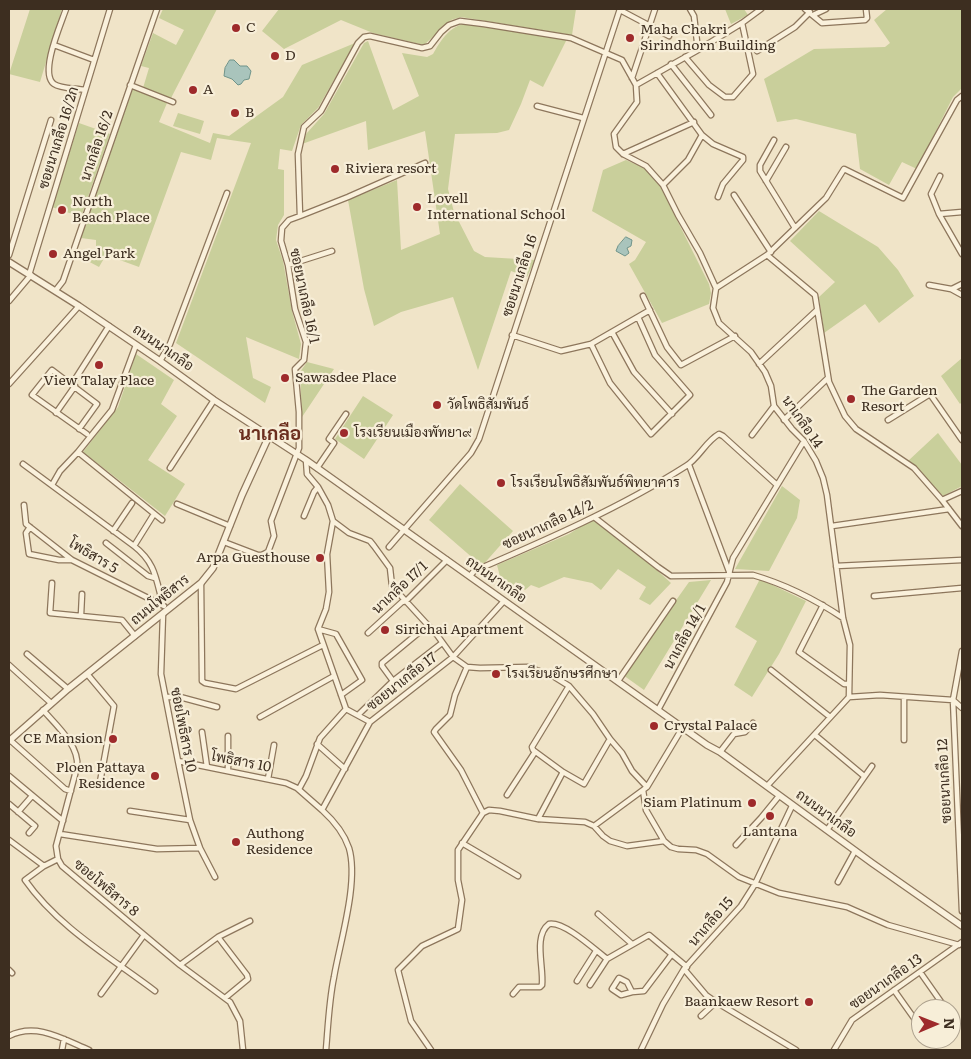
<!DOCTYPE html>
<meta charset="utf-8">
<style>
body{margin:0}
#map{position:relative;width:971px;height:1059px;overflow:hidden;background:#f0e4c8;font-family:Literata,serif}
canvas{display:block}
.frame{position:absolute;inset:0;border:10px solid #3d2e20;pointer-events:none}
.north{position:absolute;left:911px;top:999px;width:50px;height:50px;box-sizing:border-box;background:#f7eed8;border:1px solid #ada18e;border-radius:50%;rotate:89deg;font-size:14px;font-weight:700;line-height:20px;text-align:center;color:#3d2e20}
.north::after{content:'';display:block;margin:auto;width:18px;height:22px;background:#9e2a2b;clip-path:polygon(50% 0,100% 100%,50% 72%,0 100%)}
</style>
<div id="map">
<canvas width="971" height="1059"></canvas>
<div class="frame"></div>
<div class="north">N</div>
</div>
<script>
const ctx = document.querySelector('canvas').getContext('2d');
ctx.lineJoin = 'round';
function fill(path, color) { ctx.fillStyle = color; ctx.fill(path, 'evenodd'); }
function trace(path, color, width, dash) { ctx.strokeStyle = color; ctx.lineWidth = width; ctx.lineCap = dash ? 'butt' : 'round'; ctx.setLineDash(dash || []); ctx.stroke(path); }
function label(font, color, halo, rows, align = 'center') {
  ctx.font = font + ' Literata,Sarabun,serif'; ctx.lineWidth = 4.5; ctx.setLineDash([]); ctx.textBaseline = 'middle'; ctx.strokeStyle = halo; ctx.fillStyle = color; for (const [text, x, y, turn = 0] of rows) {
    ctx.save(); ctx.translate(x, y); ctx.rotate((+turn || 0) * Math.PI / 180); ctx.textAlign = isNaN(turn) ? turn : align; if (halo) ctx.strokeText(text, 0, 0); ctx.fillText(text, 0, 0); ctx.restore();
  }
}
const green = new Path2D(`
 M30 9H62L40 82 9 74Z
 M163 9H217L170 100 143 88 149 68 141 66 153 33 176 45 184 30 159 18Z
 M279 9H576L572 35 461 17 451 20 424 45 373 33 341 20 284 49 262 31Z
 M725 9H744L748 15 731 24Z
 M887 9H962V88L953 97 917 169 902 162 889 185 860 169 856 134 796 119 777 122 764 79 814 49 885 47 890 43 874 20Z
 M463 24 567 39 543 87 530 80 521 104 509 130 497 133 455 134 448 189 454 212 474 251 485 257 535 260 527 277 511 271 478 370 453 297 401 312 374 326 364 289 348 200 397 180 401 250 440 234 425 131 368 150 366 121 302 144 306 134 324 114 364 43 368 41 393 110 419 96 402 53 427 57 433 54C440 42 448 28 463 24Z
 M355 43 318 108 301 125 292 151 280 149 278 169 284 170V215L278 225 276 240 283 261 292 311 301 344 299 359 246 337 253 378 271 387 265 403 176 343 251 143 217 138 211 160 181 152 139 267 106 255 99 267 84 259 96 248V240L81 238 133 88 167 103 159 122 210 143 213 133 229 136 283 97 302 65Z
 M178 113 204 121 200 134 173 126Z
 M79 123 110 134 81 217 52 207Z
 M626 160 644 168 660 186 709 284 711 293 709 304 662 323 629 264 635 260 646 242 592 211 603 170Z
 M819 211 878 247 898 270 914 296 879 323 865 304 824 333 819 297 835 282 790 241Z
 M136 354 174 380 161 404 177 416 148 460 185 484 165 516 83 452 118 407Z
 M962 358V402L960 404 941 376Z
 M307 362 334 369 302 417 300 372Z
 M363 396 393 415 364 459 335 439Z
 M938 433 962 465V486L943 496 915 466 908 461Z
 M460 484 513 531 482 566 429 520Z
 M782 486 800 500 797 518 769 571 735 569Z
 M593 519 638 553 671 583 650 605 639 599 646 587 618 569 601 590 592 583 564 577 539 588 531 585 525 590 516 582 511 588H503L497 565 569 534Z
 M760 579 806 601 779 654 752 697 734 685 757 641 735 627Z
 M711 580 644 690 623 675 689 582Z`);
const water = new Path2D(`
 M230 60H234L240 66H247L251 71 249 79 244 80 241 84 238 85 232 79 224 76 225 68Z
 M626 237 632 240 631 246 627 248 629 253 625 256 616 251 618 246Z`);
const minor = new Path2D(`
 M66 9C61 24 39 73 54 84 61 89 76 88 85 90
 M690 9 694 16 698 50
 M805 9 822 23 865 20 867 18 866 9
 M620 10 669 36
 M813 15 826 9
 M54 45 94 60
 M757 51 795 27 810 12
 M685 57 709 85 725 97H733L753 74 742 23
 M671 64 711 115
 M657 73 702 135 713 144 743 157V160L723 184 718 197
 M632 78 655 9
 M130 85 173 102
 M636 85 698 50 742 23 761 9
 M537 106 583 118
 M774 140 760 165V171L795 228
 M623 154 694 122
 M766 181 786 147
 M663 185 688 160 702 135
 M734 195 771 252
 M962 212 939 214 962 254
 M939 214 931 194 940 176
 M300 216 348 197 425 163
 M9 255 51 120
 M767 255 815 295 829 382 845 416 856 429 914 468 942 500 962 491
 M288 265 332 251
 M29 275 110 9
 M929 285 951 289 962 295
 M716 288 767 255 826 198 844 169 903 198 957 100 962 96
 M952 289 962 284
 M56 290 63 281 157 9
 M643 296 667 347 681 365 735 336
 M9 301 31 275
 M612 332 634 372 672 414
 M512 335 561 351 591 344 650 310
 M591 344 610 383 651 434 690 395 655 355 638 317
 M136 345 112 410 78 452 162 520
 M160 361 170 344 227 193
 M759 364 817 310
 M9 384 79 306
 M72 384 109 326
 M56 413 75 386
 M784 420 828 378
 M888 420 930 394 962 440
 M79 429 97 404 52 370 32 395 87 434
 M752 435 774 406
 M23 464 134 546C156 563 156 580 163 605
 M689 465 730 574
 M170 468 214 400
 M317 468 334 443 329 439 346 414
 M52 485 60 471 78 452
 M942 500 962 526
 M177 504 230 526
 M24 505 26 524 72 560 164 606
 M304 516 314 492 318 487
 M594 517 658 567 671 576 753 575C784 584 816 600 843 618
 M333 521 349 533 370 541 374 546 390 568 392 586 437 635 453 657 467 667 480 668 528 667 553 676 569 686 593 714 610 739 622 753 632 771 647 787
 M832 526 949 509
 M30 527 26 533 29 554 59 560H72
 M113 531 132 503
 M224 542 258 555H262L268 552 274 536 271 521 299 448V412L295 369 304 360 306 342 295 309 288 265 281 241 282 228 289 220 300 216 298 154 304 127 321 111 358 43 364 37 370 36 422 48 430 46 441 32 449 25 460 21 484 24 571 38 622 60 636 85 637 102 614 134 616 147 623 154 646 166 663 185 678 215 700 253 716 288 713 308 719 323 751 352 765 372 771 386 774 406 792 429 804 441 816 461 823 478 827 495 843 618 850 645 849 697 767 786
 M106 543 148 576 155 578
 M134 546 154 514
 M389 547 471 453 479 439 620 9
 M836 566 962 560
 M470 576 474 571C546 540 620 508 686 466 699 458 706 441 719 434L723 436 777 485
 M52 583 50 613 122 620 135 636
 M201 583 202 678V681L205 683 236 689 323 645
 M874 596 962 588
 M823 605 799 652 844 684H849
 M163 614 161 674 178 761 190 820 200 848 215 877
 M81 615 82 594
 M318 629 336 634 362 680 341 695
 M368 633 402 602 406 601 447 560
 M962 651 953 700 962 911
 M27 654 68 689
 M9 665 51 703
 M467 667 455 695 450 715 436 729 434 732 461 770 483 813
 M771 670 830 717
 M88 675 114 706 100 782
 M393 681 382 666V663L428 625
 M618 681 673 601
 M569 686 532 747 533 750 563 772 584 784 610 739
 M166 697H180L217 707
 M849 697 880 695 953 700 962 708
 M346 709 370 722
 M43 710C56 725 80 746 77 767L56 846 58 859 62 866 180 965 230 1002 240 1021 243 1050
 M658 710 727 582 733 558 804 441
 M358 715 393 681 442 643
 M260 717 334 676
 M683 727 647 787 643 790 646 810 664 841 671 847 678 849 696 850 707 854 739 877 779 893 847 907 888 925 959 945
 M202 732 207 767
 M815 735 864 776
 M10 740 65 789 71 791
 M904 740V697
 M317 744 345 769
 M720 752 734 734 745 732 753 723
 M178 761 286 783 297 788 322 810
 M228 771V736
 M9 776 63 821
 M268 779 274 745
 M299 789 306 776 320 738 346 709 318 629 326 609 329 592 327 554 333 521 328 505 318 487 307 474 306 460
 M507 795 535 752
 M9 804 35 826 29 833
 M130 811 190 820
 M18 812 32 796
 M538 819 563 772
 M594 826 643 790
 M827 830 872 766
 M60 834 157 849 200 848
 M9 840 44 866
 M462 843 518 876
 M736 845 761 818 779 796
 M58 859 44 866 25 880C58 927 110 957 155 991
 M838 882 855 851
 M598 914 632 944
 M218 937 247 975 248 979 225 998
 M180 965 218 937 250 921
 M684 969 706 995 716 1002 796 1050
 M9 970 12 973
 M920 972 946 1009
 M577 981 596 951
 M590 985 607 959 649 935 687 967
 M894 990 921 1028
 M632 992 621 995 612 989 619 978 627 982 632 992 644 991 672 954
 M101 994 144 935
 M513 994 519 987H540L542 985C544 967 533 936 549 924 564 921 594 949 607 959
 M701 1016 716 1002
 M9 1036C36 1022 63 1039 89 1050
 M62 1050 64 1039
 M326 1050C328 1026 329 1001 334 977 340 942 359 882 349 848 344 833 333 820 322 810L370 722 453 657 504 601
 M431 1050 411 1021 398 970 422 946 458 929 462 900 458 880V850L483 813 489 810 500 811 538 819 585 822 594 826 603 836 610 841 627 846 664 841
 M641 1050 663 1004 684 969 741 906 755 884 792 806
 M834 1050 852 1020 962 942`);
const tertiary = new Path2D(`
 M9 262 79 306 160 361 214 400 306 460 707 745 720 752 872 863 962 926
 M9 741 68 689 201 583 213 568 242 495 269 436`);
const markers = [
 [236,28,5,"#9e2a2b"],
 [630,38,5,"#9e2a2b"],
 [275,56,5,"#9e2a2b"],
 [193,90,5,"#9e2a2b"],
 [235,113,5,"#9e2a2b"],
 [335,169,5,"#9e2a2b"],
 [417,207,5,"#9e2a2b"],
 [62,210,5,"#9e2a2b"],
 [53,254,5,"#9e2a2b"],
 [99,365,5,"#9e2a2b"],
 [285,378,5,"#9e2a2b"],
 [851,399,5,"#9e2a2b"],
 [437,405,5,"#9e2a2b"],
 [344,433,5,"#9e2a2b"],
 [501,483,5,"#9e2a2b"],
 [320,558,5,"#9e2a2b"],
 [385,630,5,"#9e2a2b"],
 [496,674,5,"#9e2a2b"],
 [654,726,5,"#9e2a2b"],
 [113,739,5,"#9e2a2b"],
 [155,776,5,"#9e2a2b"],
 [752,803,5,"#9e2a2b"],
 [770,816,5,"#9e2a2b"],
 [236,842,5,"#9e2a2b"],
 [809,1002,5,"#9e2a2b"]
];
const poiNames = [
 ["C",246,28],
 ["Maha Chakri",640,30],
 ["Sirindhorn Building",640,46],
 ["D",285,56],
 ["A",203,90],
 ["B",245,113],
 ["Riviera resort",345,169],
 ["Lovell",427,199],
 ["International School",427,215],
 ["North",72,202],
 ["Beach Place",72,218],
 ["Angel Park",63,254],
 ["Sawasdee Place",295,378],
 ["View Talay Place",99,381,"center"],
 ["The Garden",861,391],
 ["Resort",861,407],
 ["วัดโพธิสัมพันธ์",447,405],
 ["โรงเรียนเมืองพัทยา๙",354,433],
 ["โรงเรียนโพธิสัมพันธ์พิทยาคาร",511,483],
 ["Arpa Guesthouse",310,558,"right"],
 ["Sirichai Apartment",395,630],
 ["โรงเรียนอักษรศึกษา",506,674],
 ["Crystal Palace",664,726],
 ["CE Mansion",103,739,"right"],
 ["Ploen Pattaya",145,768,"right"],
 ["Residence",145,784,"right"],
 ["Siam Platinum",742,803,"right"],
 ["Lantana",770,832,"center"],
 ["Authong",246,834],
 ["Residence",246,850],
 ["Baankaew Resort",799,1002,"right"]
];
const streetNames = [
 ["ซอยนาเกลือ 16/2ก",59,138,-73],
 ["นาเกลือ 16/2",97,146,-71],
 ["ซอยนาเกลือ 16",520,276,-72],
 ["ซอยนาเกลือ 16/1",304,296,78],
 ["ถนนนาเกลือ",163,348,35],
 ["นาเกลือ 14",802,422,55],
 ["ซอยนาเกลือ 14/2",548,525,-25],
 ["โพธิสาร 5",93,556,31],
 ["ถนนนาเกลือ",496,580,35],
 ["นาเกลือ 17/1",400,588,-43],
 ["ถนนโพธิสาร",160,600,-39],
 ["นาเกลือ 14/1",685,637,-61],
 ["ซอยนาเกลือ 17",402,682,-38],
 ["ซอยโพธิสาร 10",183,730,79],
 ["โพธิสาร 10",241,762,11],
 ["ซอยนาเกลือ 12",945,781,-93],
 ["ถนนนาเกลือ",826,814,36],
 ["ซอยโพธิสาร 8",106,888,40],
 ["นาเกลือ 15",711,922,-49],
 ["ซอยนาเกลือ 13",886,982,-35]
];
const districtNames = [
 ["นาเกลือ",270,434]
];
fill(green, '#c9cf9b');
fill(water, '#a9c4bc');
trace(water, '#6f938a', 1);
trace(minor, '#8d765c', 7);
trace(tertiary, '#8d765c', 8);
trace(minor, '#faf1dc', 4.5);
trace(tertiary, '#faf1dc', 5.5);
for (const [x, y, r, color] of markers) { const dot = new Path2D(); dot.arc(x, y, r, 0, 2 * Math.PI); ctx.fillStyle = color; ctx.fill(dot); trace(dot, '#f7eed8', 2); }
label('14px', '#3d2e20', '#f7eed8', poiNames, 'left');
label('14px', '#3d2e20', '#f7eed8', streetNames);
label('bold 19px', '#6b2e1e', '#f7eed8', districtNames);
</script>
